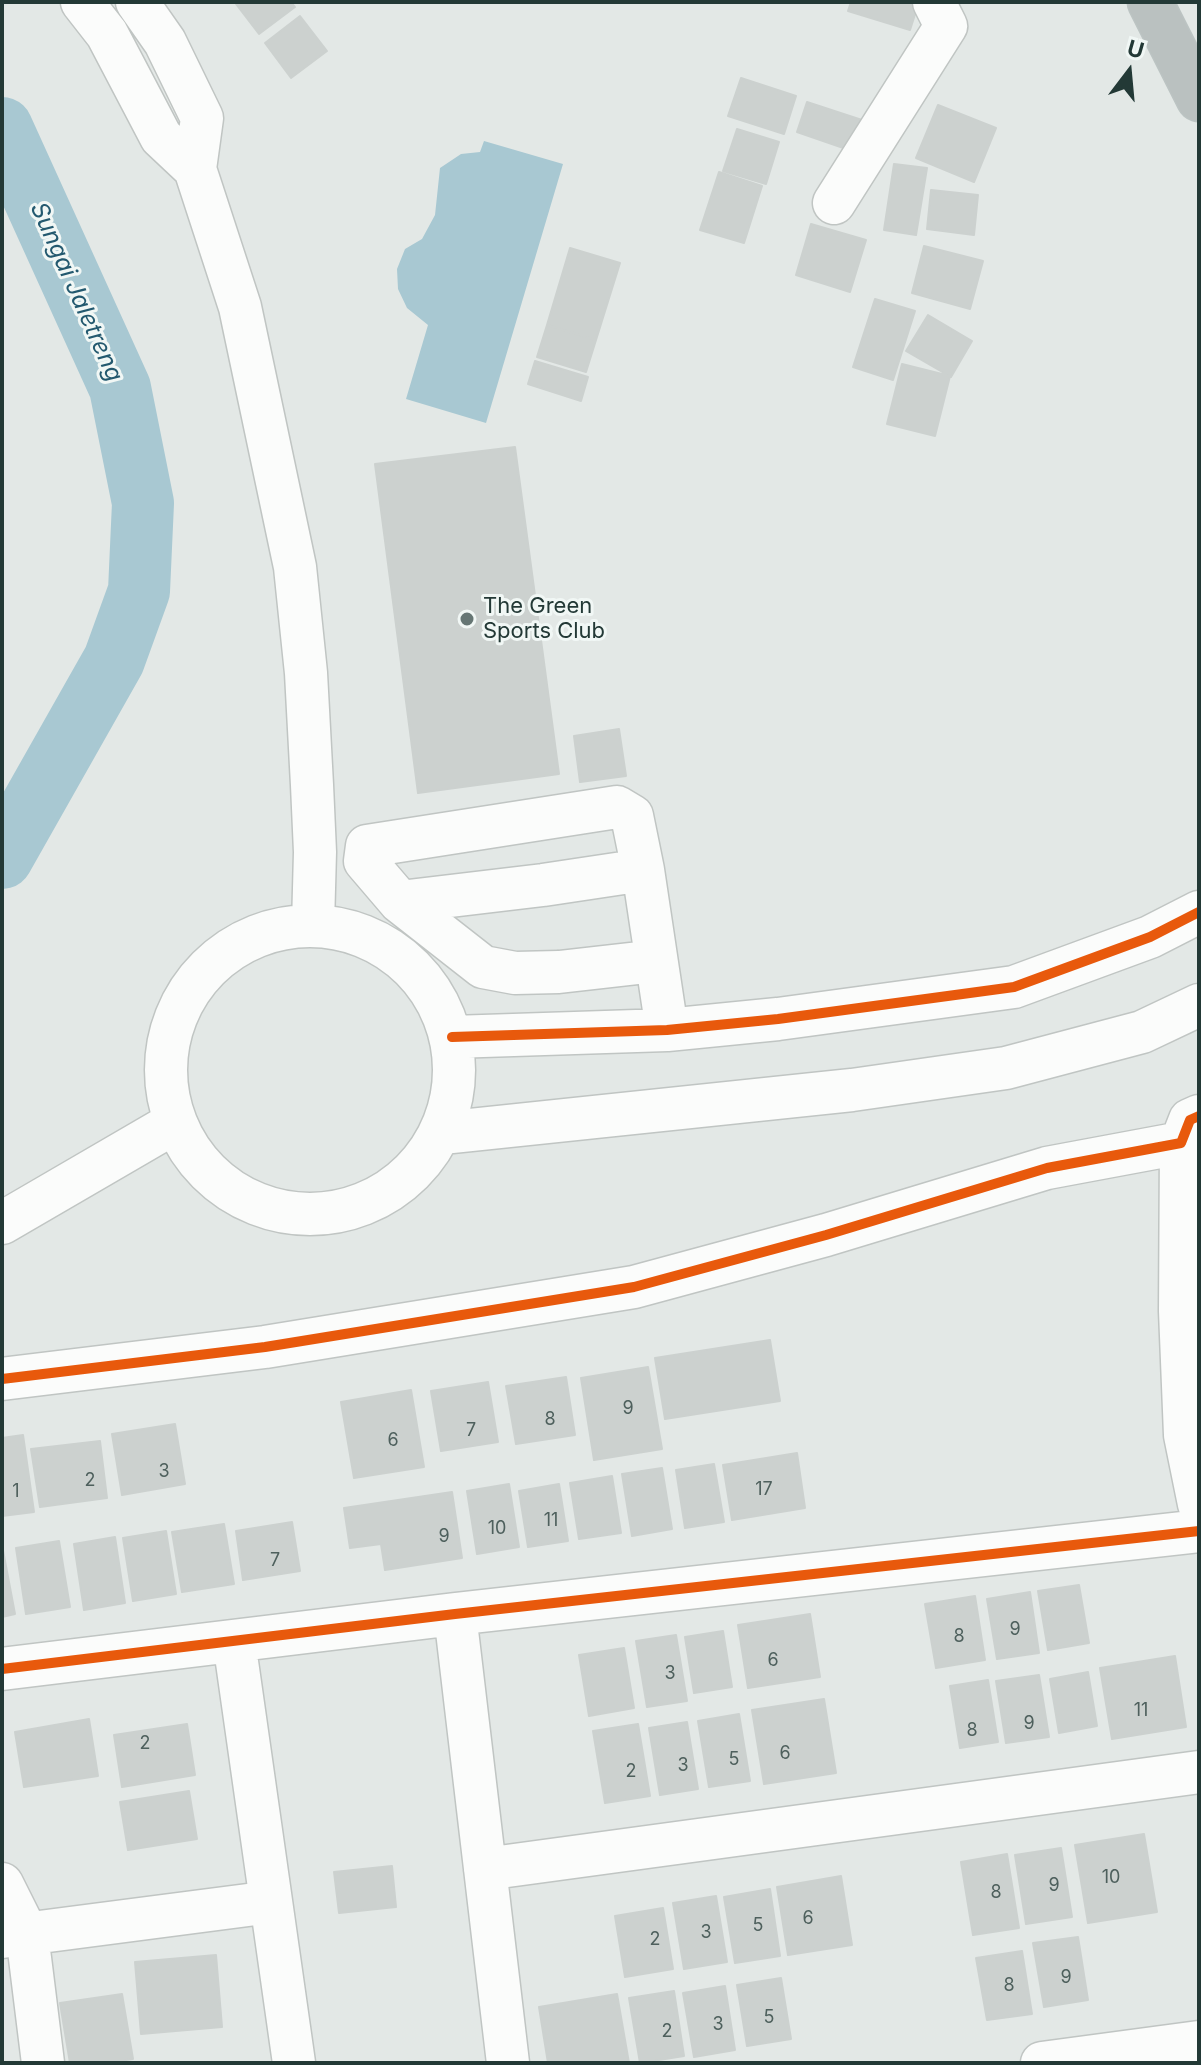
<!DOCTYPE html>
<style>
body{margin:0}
#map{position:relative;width:1201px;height:2065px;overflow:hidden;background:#e3e8e6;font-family:Inter,sans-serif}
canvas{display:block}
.frame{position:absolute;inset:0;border:4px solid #233936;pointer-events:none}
.north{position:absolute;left:1089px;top:32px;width:80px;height:80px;-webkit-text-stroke:6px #f1f7f5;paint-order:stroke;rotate:16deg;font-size:22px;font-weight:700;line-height:32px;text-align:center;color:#233936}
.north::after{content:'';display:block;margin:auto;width:28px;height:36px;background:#233936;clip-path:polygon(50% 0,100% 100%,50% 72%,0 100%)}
</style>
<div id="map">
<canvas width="1201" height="2065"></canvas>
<div class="frame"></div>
<div class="north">U</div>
</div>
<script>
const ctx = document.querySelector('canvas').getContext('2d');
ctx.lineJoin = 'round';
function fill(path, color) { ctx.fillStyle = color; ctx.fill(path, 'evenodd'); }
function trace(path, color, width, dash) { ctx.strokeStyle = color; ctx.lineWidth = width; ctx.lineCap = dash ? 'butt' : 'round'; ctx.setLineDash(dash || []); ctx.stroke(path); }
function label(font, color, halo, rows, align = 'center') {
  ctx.font = font + ' Inter,sans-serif'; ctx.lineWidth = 6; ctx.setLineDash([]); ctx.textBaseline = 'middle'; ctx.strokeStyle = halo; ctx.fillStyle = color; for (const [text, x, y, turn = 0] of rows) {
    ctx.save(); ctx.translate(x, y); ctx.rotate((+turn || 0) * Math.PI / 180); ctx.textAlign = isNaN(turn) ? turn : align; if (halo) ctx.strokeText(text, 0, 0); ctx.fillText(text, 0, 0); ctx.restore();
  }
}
const water = new Path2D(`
 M484 141 563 164 486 423 406 399 428 325 407 308 398 289 397 269 405 249 422 239 435 215 440 168 461 154 480 152Z`);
const river = new Path2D(`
 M2 128 120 388 143 503 139 591 114 660 2 858`);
const building = new Path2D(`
 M238 2H291L295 7 259 34 236 4Z
 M851 2H919L910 30 848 11Z
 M300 16 327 51 291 78 265 43Z
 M741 78 796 96 784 134 728 116Z
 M807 102 865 121 855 152 797 132Z
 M938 105 996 128 974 182 916 158Z
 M737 129 779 142 766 184 723 171Z
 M894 164 927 168 916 235 884 230Z
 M719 172 762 186 744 243 700 230Z
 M931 190 978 195 974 235 927 229Z
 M811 224 866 240 850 292 796 275Z
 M924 246 983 261 970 309 912 293Z
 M570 248 620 263 596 340 547 325Z
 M875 299 915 311 893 380 853 367Z
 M928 315 972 341 951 377 906 351Z
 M547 325 596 340 586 372 537 357Z
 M535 361 588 377 581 401 528 384Z
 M902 364 950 376 935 436 887 424Z
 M515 447 559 774 418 793 375 464Z
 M619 729 626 776 580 782 574 736Z
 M770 1340 780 1401 665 1419 655 1358Z
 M648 1367 662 1449 594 1460 581 1378Z
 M566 1377 575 1435 516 1444 506 1386Z
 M488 1382 498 1442 441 1451 431 1391Z
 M411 1390 424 1467 354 1478 341 1402Z
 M175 1424 185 1484 122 1495 112 1434Z
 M23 1435 34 1512 2 1516V1438Z
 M100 1441 107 1498 40 1507 31 1449Z
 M797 1453 805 1508 732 1520 723 1465Z
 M714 1464 724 1522 685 1528 676 1470Z
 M662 1468 672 1529 632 1536 622 1474Z
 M612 1476 621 1533 579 1539 570 1483Z
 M509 1484 519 1547 477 1554 467 1491Z
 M559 1484 568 1541 528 1547 519 1491Z
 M452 1492 462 1558 385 1570 381 1544 350 1548 344 1508Z
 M292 1522 300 1571 243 1580 236 1531Z
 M224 1524 234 1584 182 1592 172 1532Z
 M166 1531 176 1594 133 1601 123 1538Z
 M115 1537 125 1603 84 1610 74 1544Z
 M59 1541 70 1607 26 1614 16 1548Z
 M2 1545 15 1614 2 1617Z
 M1079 1585 1089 1643 1048 1650 1038 1591Z
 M1030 1592 1039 1653 997 1659 987 1599Z
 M975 1596 985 1660 936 1668 925 1604Z
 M810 1614 820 1677 748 1688 738 1625Z
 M723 1631 732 1687 694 1693 685 1637Z
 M676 1635 687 1701 647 1707 636 1641Z
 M624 1648 634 1708 589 1716 579 1655Z
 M1175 1656 1186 1727 1112 1739 1100 1668Z
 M1088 1672 1097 1726 1059 1733 1050 1679Z
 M1039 1675 1049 1737 1006 1743 996 1681Z
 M988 1680 998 1742 960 1748 950 1686Z
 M824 1699 836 1773 764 1784 752 1710Z
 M739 1714 750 1781 709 1787 698 1721Z
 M89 1719 98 1776 24 1787 15 1732Z
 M687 1722 698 1789 660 1795 649 1728Z
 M187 1724 195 1775 122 1787 114 1735Z
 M638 1724 650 1796 605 1803 593 1731Z
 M189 1791 197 1839 128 1850 120 1802Z
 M1144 1834 1157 1912 1088 1923 1075 1845Z
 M1061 1848 1072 1917 1026 1924 1015 1855Z
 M1007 1854 1019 1928 973 1935 961 1862Z
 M392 1866 396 1907 339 1913 334 1872Z
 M841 1876 852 1945 788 1955 777 1887Z
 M770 1889 780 1956 735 1963 724 1897Z
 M716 1896 727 1962 684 1969 673 1903Z
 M663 1908 673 1969 625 1977 615 1916Z
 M1078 1937 1088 2000 1044 2007 1033 1943Z
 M1022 1951 1032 2014 987 2020 976 1958Z
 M216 1955 222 2027 141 2034 135 1962Z
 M781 1978 791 2039 747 2046 737 1985Z
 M725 1986 735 2050 694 2057 683 1993Z
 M674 1991 684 2056 640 2063 629 1998Z
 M122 1994 133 2059 107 2063H70L60 2003Z
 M617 1994 629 2063H548L539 2007Z`);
const minor = new Path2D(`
 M82 2 107 34 161 137 195 169
 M137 2 165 42 202 118 195 169 240 307 295 567 306 673 312 785 315 852 313 925
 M834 203 946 26 934 2
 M643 870 632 816 617 807 367 846 365 861 400 902 483 967 515 973 559 972 656 961
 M400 902 543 885 643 870 667 1030
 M166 1070a144 144 0 1 1 288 0a144 144 0 1 1-288 0Z
 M452 1037 667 1030 778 1019 1014 987 1150 937 1199 912
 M442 1133 852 1090 1006 1068 1142 1032 1199 1005
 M1181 1143 1180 1311 1185 1435 1199 1504
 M2 1223 174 1123
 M2 1379 265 1347 634 1287 826 1235 1047 1168 1181 1143 1190 1120 1199 1116
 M455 1614 508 2063
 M234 1641 294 2063
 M2 1669 455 1614 1199 1531
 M485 1869 1199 1772
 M2 1884 27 1934 43 2063
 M2 1937 271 1902
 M1042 2063 1199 2042`);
const highway = new Path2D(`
 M1150 2 1199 99`);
const cycleway = new Path2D(`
 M452 1037 667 1030 778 1019 1014 987 1150 937 1199 912
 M2 1379 265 1347 634 1287 826 1235 1047 1168 1181 1143 1190 1120 1199 1116
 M2 1669 455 1614 1199 1531`);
const markers = [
 [467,619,8,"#667674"]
];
const numberNames = [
 ["9",628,1409],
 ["8",550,1420],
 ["7",471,1431],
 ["6",393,1441],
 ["3",164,1472],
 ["2",90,1481],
 ["17",764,1490],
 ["1",16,1492],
 ["11",551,1521],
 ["10",497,1529],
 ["9",444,1537],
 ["7",275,1561],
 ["9",1015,1630],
 ["8",959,1637],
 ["6",773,1661],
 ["3",670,1674],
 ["11",1141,1711],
 ["9",1029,1724],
 ["8",972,1731],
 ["2",145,1744],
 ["6",785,1754],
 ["5",734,1760],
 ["3",683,1766],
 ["2",631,1772],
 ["10",1111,1878],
 ["9",1054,1886],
 ["8",996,1893],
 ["6",808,1919],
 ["5",758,1926],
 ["3",706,1933],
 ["2",655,1940],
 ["9",1066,1978],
 ["8",1009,1986],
 ["5",769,2018],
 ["3",718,2025],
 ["2",667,2032]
];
const poiNames = [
 ["The Green",483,606],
 ["Sports Club",483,631]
];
const waterNames = [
 ["Sungai Jaletreng",76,292,66]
];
fill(water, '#a8c8d2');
trace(river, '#a8c8d2', 62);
fill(building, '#ccd1cf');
trace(building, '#ccd1cf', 2);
trace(minor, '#c0c5c3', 45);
trace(highway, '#bcc4c3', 47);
trace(minor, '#fbfcfb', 42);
trace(highway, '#bac1c0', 44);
trace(cycleway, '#e8590c', 10);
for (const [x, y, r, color] of markers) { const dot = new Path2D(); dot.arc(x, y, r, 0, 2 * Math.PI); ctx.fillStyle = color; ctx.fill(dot); trace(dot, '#f1f7f5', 3); }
label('18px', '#4e605d', null, numberNames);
label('22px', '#233936', '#f1f7f5', poiNames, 'left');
label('italic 24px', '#23596f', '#f1f7f5', waterNames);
</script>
